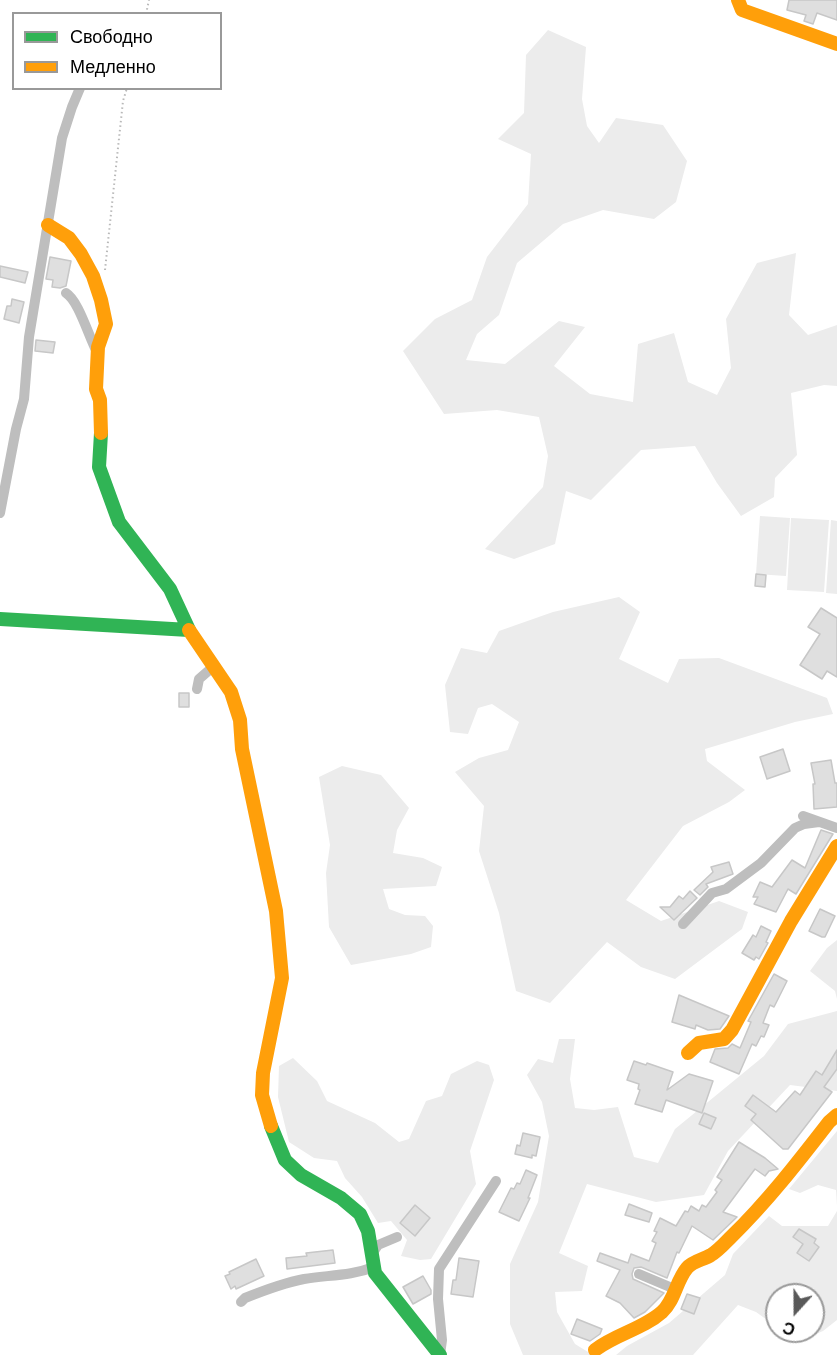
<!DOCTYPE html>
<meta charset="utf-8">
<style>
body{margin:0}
#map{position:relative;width:837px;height:1355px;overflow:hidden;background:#fff;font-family:"Work Sans",sans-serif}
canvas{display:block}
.legend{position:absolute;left:12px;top:12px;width:210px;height:78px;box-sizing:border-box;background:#fff;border:2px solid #999;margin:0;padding:8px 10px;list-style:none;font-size:18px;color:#000}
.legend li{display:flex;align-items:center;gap:12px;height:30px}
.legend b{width:30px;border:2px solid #999}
.north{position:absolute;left:765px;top:1283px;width:60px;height:60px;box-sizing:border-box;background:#fff;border:2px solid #999;border-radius:50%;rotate:201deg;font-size:16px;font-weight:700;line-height:24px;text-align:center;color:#000}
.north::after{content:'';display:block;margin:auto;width:21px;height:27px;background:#595959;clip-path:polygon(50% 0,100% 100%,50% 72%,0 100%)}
</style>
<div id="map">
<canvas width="837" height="1355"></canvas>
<ul class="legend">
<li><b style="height:8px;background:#30b455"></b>Свободно</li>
<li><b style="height:8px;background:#ff9f0a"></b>Медленно</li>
</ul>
<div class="north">С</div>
</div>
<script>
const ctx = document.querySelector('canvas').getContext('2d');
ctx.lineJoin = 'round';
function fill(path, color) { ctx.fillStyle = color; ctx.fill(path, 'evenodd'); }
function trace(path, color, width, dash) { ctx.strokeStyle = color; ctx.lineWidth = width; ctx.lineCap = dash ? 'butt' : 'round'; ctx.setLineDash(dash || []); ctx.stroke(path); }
const green = new Path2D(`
 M548 30 586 47 582 99 587 126 599 143 616 118 663 125 687 161 676 202 654 219 603 210 563 224 517 263 499 315 477 334 466 360 505 364 559 321 585 327 554 366 590 394 633 402 638 344 674 333 688 382 717 395 731 368 726 319 757 263 796 253 789 315 808 335 837 325V386L824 385 791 393 797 455 775 478 774 497 741 516 717 483 695 446 641 450 591 500 566 491 555 544 514 559 485 549 543 487 548 456 539 417 497 410 444 414 403 351 435 319 472 300 487 257 528 204 531 154 498 139 524 113 526 55Z
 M760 516 790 518 786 576 756 574Z
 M791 518 829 520 824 592 787 590Z
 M831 520 837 521V594L826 593Z
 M619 597 640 612 619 659 668 683 679 659 719 658 827 698 833 714 795 722 705 749 707 761 745 790 729 802 683 826 626 900 661 921 719 901 748 912 742 929 675 979 641 967 607 942 550 1003 516 991 499 913 479 851 484 806 455 772 479 758 508 750 519 722 492 704 478 708 468 734 450 732 445 685 461 648 487 653 499 631 553 612Z
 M342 766 381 775 409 808 397 830 393 853 423 858 442 867 436 886 383 889 389 909 405 915 425 916 433 926 431 947 411 954 351 965 329 927 326 873 330 845 319 777Z
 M837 940V999L835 991 810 971 827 948Z
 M837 1011V1091L790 1085 728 1151 704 1195 656 1202 587 1184 559 1253 588 1266 582 1291 555 1292 557 1312 575 1344 593 1355H523L510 1324V1264L538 1202 549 1136 542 1102 527 1075 538 1059 553 1063 559 1039H575L570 1079 575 1108 594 1110 618 1107 634 1157 658 1163 675 1129 764 1056 788 1024Z
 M293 1058 317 1081 327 1101 375 1123 399 1142 409 1139 426 1101 442 1096 451 1074 477 1061 489 1065 494 1080 470 1151 476 1184 431 1259 420 1260 401 1256 407 1240 391 1221 378 1223 362 1197 345 1178 337 1161 314 1158 289 1142 278 1097 279 1066Z
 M837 1131V1206L836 1190 818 1185 800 1193 789 1189Z
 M837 1211V1320L823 1331 797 1342 782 1331H813V1295H777V1327L756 1312 738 1305 693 1355H616L627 1346 669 1323 725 1275 733 1254 769 1216 782 1226H828Z`);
const building = new Path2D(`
 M789 0H837V20L817 13 813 24 804 21 806 15 787 10Z
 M50 257 71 261 66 286 60 288 52 287 53 280 46 279Z
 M0 266 28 272 25 283 0 277Z
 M12 299 24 302 19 323 4 319 7 306H11Z
 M36 340 55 342 53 353 35 351Z
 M756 574 766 575 765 587 755 586Z
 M821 608 837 618V677L827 671 822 679 800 665 820 634 808 627Z
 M179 693H189V707H179Z
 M783 749 790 771 767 779 760 757Z
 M831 760 835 783H837V807L814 809 813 784H815L811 763Z
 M821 830 833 834 796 894 788 889 776 912 754 904 758 897H753L760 882 772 887 792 860 805 868Z
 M729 862 733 874 706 884 708 887 700 895 694 890 713 872 711 867Z
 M690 891 697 898 674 920 660 907H670L679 896 683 899Z
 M820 909 835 916 825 937H822L809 931Z
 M761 926 771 931 766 942 768 943 759 959 756 957 754 960 742 953 753 935 756 937Z
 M774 974 787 981 774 1007 770 1005 763 1023 769 1025 764 1037 761 1036 756 1046 752 1044 739 1074 710 1062 715 1049 728 1048 732 1044 740 1048 751 1022 748 1021Z
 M679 995 729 1016 720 1029 708 1030 696 1025 695 1029 672 1022Z
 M837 1050V1069L824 1087 832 1092 788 1149H783L751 1120 756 1114 745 1106 753 1095 776 1112 795 1091 800 1095 816 1071 822 1075Z
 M634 1061 646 1065 647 1063 673 1072 667 1090 689 1074 713 1081 702 1113 666 1100 662 1112 635 1104 640 1090 638 1089 639 1084 627 1080Z
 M704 1113 716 1118 711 1129 699 1124Z
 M523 1133 540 1137 536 1156 532 1155V1158L515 1154 517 1145 520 1146Z
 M739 1142 765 1158 778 1169 769 1171 765 1176 755 1169 723 1212 737 1217 713 1240 692 1226 679 1253 677 1252 667 1278 641 1267 634 1268 632 1274 633 1279 664 1293 645 1312 634 1318 620 1303 606 1296 620 1270 597 1261 600 1253 628 1263 631 1254 649 1261 656 1243 652 1241 657 1232 654 1231 660 1218 676 1226 685 1211 688 1212 691 1206 699 1211 702 1205 706 1207 717 1192 715 1190 722 1180 717 1177Z
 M526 1170 537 1175 528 1198H530L519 1221 499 1212 511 1188 514 1189 517 1183 520 1184Z
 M629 1204 652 1213 649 1222 625 1215Z
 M415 1205 430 1218 415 1236 400 1223Z
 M799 1229 816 1239 814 1243 819 1247 809 1261 797 1253 803 1244 793 1237Z
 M333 1250 335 1263 287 1269 286 1258 307 1256 306 1253Z
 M459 1258 479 1261 473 1297 451 1294 453 1280H456Z
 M256 1259 264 1276 236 1289 235 1286 231 1289 225 1276 230 1274 229 1272Z
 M423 1276 431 1290V1294L413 1304 403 1287Z
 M687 1294 700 1298 694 1314 681 1309Z
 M577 1319 602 1329 600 1334 590 1341 571 1334Z`);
const path = new Path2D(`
 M146 14 149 0
 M105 270 123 101 127 88`);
const street = new Path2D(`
 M66 293C79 301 89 338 98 354
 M0 513 16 429 24 399 29 337 62 138 72 107 80 88
 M197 689 199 679 214 666
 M803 816 837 828
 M683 924 712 893 726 889 761 863 795 828 804 824 819 822
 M372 1254 378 1245 397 1237
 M639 1274 677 1290
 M241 1302 245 1298C265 1290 283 1283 304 1279 328 1275 351 1276 374 1267
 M440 1355 442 1340 438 1299 439 1269 496 1181`);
const fast = new Path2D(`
 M0 619 189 630 170 589 119 522 99 467 101 433
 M271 1126 285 1160 301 1175 341 1198 360 1214 368 1231 375 1273 440 1355`);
const slow = new Path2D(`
 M738 0 742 10 837 44
 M48 225 69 238 81 254 93 276 101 300 106 324 98 347 96 389 100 400 101 433
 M189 630 231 692 240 720 242 749 276 911 282 978 263 1073 262 1095 271 1126
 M688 1053 699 1043 724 1039 732 1030 791 921 837 846
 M595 1350C616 1334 643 1329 662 1312 675 1300 676 1281 687 1268 693 1261 703 1260 711 1255 718 1251 725 1243 731 1237 767 1202 798 1162 829 1122L837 1115`);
fill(green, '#ececec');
fill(building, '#dfdfdf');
trace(building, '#c7c7c7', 1.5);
trace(path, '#b9b9b9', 2, [1.5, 3]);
trace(street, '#bebebe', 10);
trace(fast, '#30b455', 14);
trace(slow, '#ff9f0a', 14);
</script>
